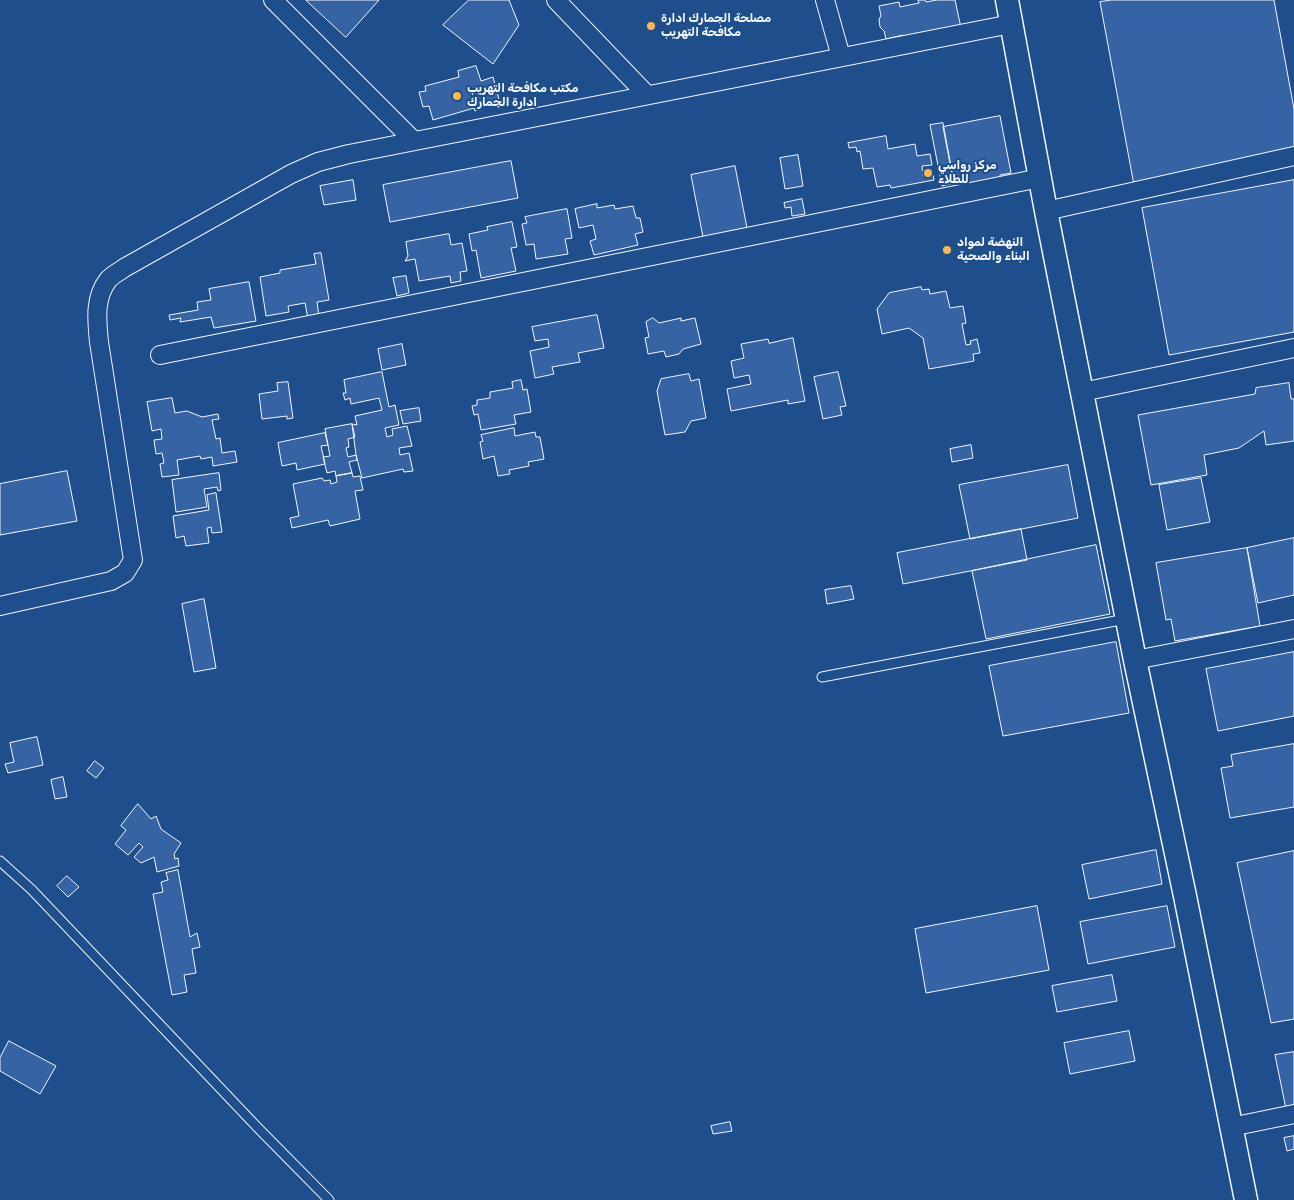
<!DOCTYPE html>
<meta charset="utf-8">
<style>
body{margin:0}
canvas{display:block;background:#1f4e8c}
</style>
<canvas width="1294" height="1200"></canvas>
<script>
const ctx = document.querySelector('canvas').getContext('2d');
ctx.lineJoin = 'round';
function fill(path, color) { ctx.fillStyle = color; ctx.fill(path, 'evenodd'); }
function trace(path, color, width, dash) { ctx.strokeStyle = color; ctx.lineWidth = width; ctx.lineCap = dash ? 'butt' : 'round'; ctx.setLineDash(dash || []); ctx.stroke(path); }
function label(font, color, halo, rows, align = 'center') {
  ctx.font = font + ' Rubik,"Noto Sans Arabic",sans-serif'; ctx.lineWidth = 4; ctx.setLineDash([]); ctx.textBaseline = 'middle'; ctx.strokeStyle = halo; ctx.fillStyle = color; for (const [text, x, y, turn = 0] of rows) {
    ctx.save(); ctx.translate(x, y); ctx.rotate((+turn || 0) * Math.PI / 180); ctx.textAlign = isNaN(turn) ? turn : align; if (halo) ctx.strokeText(text, 0, 0); ctx.fillText(text, 0, 0); ctx.restore();
  }
}
const building = new Path2D(`
 M306 0H379L346 37Z
 M469 0H509L519 25 493 64 443 25Z
 M918 0H925L926 2 937 0H955L961 28 904 40 903 35 886 39 884 31 880 27 879 19 881 16 879 6 899 2 900 7 919 3Z
 M1112 0H1274L1294 109V156L1134 185 1100 2Z
 M476 66 481 81 493 77 499 99 480 104 481 109 475 111 474 108 433 120 429 106 423 107 419 92 426 91 425 86 459 77 458 71Z
 M1000 116 1011 173 1000 175 1001 180 955 189 943 127Z
 M943 123 954 183 942 186 930 125Z
 M886 136 888 149 915 144 917 156 930 154 932 165 922 166 923 176 933 175 934 180 891 188 890 185 877 187 873 168 863 169 860 151 857 152 856 147 849 148 848 143Z
 M798 155 803 186 785 189 780 158Z
 M511 161 518 198 390 222 383 185Z
 M735 166 747 228 703 237 691 175Z
 M353 180 356 200 324 205 320 186Z
 M1294 180V332L1169 355 1142 208Z
 M802 199 805 214 792 216 791 207 785 208 784 203Z
 M597 204V208L614 205 615 209 633 206 636 218H640L643 232 635 234 638 245 594 255 590 241 596 239 593 225 579 228 575 209Z
 M567 209 572 238 565 239 568 254 536 259 534 244 526 245 522 224 527 223 525 217Z
 M512 222 517 247 511 248 516 271 481 278 476 250 472 251 469 234 488 230 487 227Z
 M449 234 451 245 462 243 467 271 460 272 461 281 451 283 450 276 419 281 415 259 405 261 408 256 406 242Z
 M321 253 329 300 317 302 319 317 308 319 305 303 288 306 289 312 266 316 260 277 280 273V270L316 264 314 254Z
 M406 276 409 293 397 296 393 278Z
 M249 282 256 321 214 328 211 317 180 322 181 318 170 320 169 315 198 310 197 302 211 300 209 289Z
 M921 287 922 290 929 289 930 294 946 291 950 308 963 306 966 323 962 324 966 345 971 344 970 341 977 339 980 353 973 354 974 361 929 369 923 338 909 328 882 334 877 309 889 293Z
 M597 315 604 348 578 353 580 362 552 367 554 374 535 378 530 351 549 347 548 339 535 341 532 327Z
 M653 318 659 323 681 318V321L695 318 701 344 683 349 679 354 666 357 664 351 648 354 645 338 649 337 646 322Z
 M793 338 805 401 788 404V400L731 411 727 389 751 384 749 375 734 378 731 361 744 358 741 344 768 339 769 343Z
 M402 344 406 365 382 370 378 349Z
 M382 372 389 407 395 405 399 425 385 428 387 437 393 435 392 429 407 426 412 446 399 448 400 455 409 453 413 471 404 472 403 469 362 478 356 455 352 424 357 425 355 416 382 410 379 398 351 404 350 398 345 400 343 393H346L344 380Z
 M838 372 846 406 840 407 842 415 823 419 814 377Z
 M689 374 691 381 699 379 706 418 691 421 685 432 665 435 657 391 661 379Z
 M521 380 523 390 527 389 531 412 514 415 516 424 481 430 478 414 474 415 472 406 477 405V400L490 398V392L513 388 512 382Z
 M288 382 293 418 287 419V416L262 419 259 394 278 391 277 383Z
 M1289 383 1291 399H1294V441L1266 445 1264 431 1239 448 1204 455 1207 475 1151 485 1138 415 1255 394 1256 388Z
 M172 398 175 413 187 411 202 417 218 414 219 419 212 420 216 439 220 438 222 453 235 451 237 462 213 466 212 457 201 459 200 456 177 460 179 475 162 477 160 464 164 463 162 453 156 454 154 440 162 439 161 429 152 431 147 402Z
 M419 408 421 421 403 424 400 411Z
 M352 424 355 437 348 439 349 447 346 448 348 457 356 455 357 460 349 462 352 473 336 476 335 471 327 473 323 457 330 456 325 429Z
 M514 428 515 436 535 432 536 437H540L544 459 528 462 529 466 509 470 510 474 498 476 494 456 483 459 480 442 483 441 481 435Z
 M325 433 328 445 321 446 325 464 297 470 296 463 282 466 278 443Z
 M971 445 973 458 952 462 950 449Z
 M1068 465 1078 518 970 539 959 485Z
 M67 471 77 521 0 535V484Z
 M219 473 221 490 218 491 217 487 204 489 207 507 176 512 172 480Z
 M352 473 353 477 360 476 363 490 355 491 360 519 330 526 328 520 292 528 290 518 299 516 293 484 322 478 324 481 330 480 331 484 337 482 336 476Z
 M1201 478 1210 522 1167 530 1159 485Z
 M216 493 222 532 212 533 211 527 207 528 209 543 186 546 184 536 176 538 173 516 209 510 207 495Z
 M1021 529 1027 560 903 584 897 553Z
 M1294 538V595L1258 603 1247 548Z
 M1096 545 1110 614 986 639 972 571Z
 M1247 548 1260 626 1175 641 1171 619 1166 620 1156 563Z
 M851 586 854 599 827 604 825 590Z
 M204 599 216 668 194 672 182 604Z
 M1116 642 1129 713 1003 736 989 666Z
 M1294 652V716L1218 731 1206 669Z
 M37 737 43 765 8 773 5 764 14 762 10 743Z
 M1294 744V807L1230 818 1221 768 1233 766 1231 755Z
 M95 761 104 768 96 778 87 771Z
 M63 777 67 797 55 799 51 780Z
 M138 804 151 819 156 816 161 829 181 843 174 854 175 859 178 858 179 866 157 872 154 857 141 863 134 857 143 847 139 843 128 855 115 844 126 830 121 826Z
 M1156 850 1162 884 1089 899 1082 865Z
 M1294 851V1019L1271 1023 1237 863Z
 M178 870 190 937 197 933 200 947 192 949 196 973 184 975 187 992 172 995 153 894 163 892 161 882 168 880 166 873Z
 M67 876 79 887 68 897 57 886Z
 M1037 906 1049 970 926 993 915 929Z
 M1167 906 1175 947 1088 964 1080 922Z
 M1112 975 1117 1001 1057 1012 1052 986Z
 M1129 1031 1135 1061 1070 1074 1064 1043Z
 M9 1041 56 1066 40 1094 0 1071V1058Z
 M1294 1052V1108L1286 1109 1275 1055Z
 M730 1122 732 1131 713 1134 711 1126Z
 M1294 1136V1149L1287 1151 1284 1138Z`);
const service = new Path2D(`
 M822 677 1126 619
 M0 861 32 890 258 1128 329 1200`);
const minor = new Path2D(`
 M273 0 414 141
 M556 0 647 95
 M825 0 841 57
 M1046 211 1294 156
 M160 355 1040 178
 M1082 392 1294 348
 M0 606 111 581 125 573 133 560 99 342C97 321 94 298 108 280 112 275 119 272 124 268L291 174 318 162 349 154 1011 24
 M1135 660 1294 629
 M1231 1127 1294 1114`);
const tertiary = new Path2D(`
 M1007 0 1046 211 1135 660 1185 896 1246 1200`);
const markers = [
 [651,26,5,"#ffb74d"],
 [457,96,5,"#ffb74d"],
 [928,173,5,"#ffb74d"],
 [947,250,5,"#ffb74d"]
];
const poiNames = [
 ["مصلحة الجمارك ادارة",661,19],
 ["مكافحة التهريب",661,33],
 ["مكتب مكافحة التهريب",467,89],
 ["ادارة الجمارك",467,103],
 ["مركز رواسي",938,166],
 ["للطلاء",938,180],
 ["النهضة لمواد",957,243],
 ["البناء والصحية",957,257]
];
fill(building, '#3563a3');
trace(building, '#f2f6ff', 1);
trace(service, '#f2f6ff', 11);
trace(minor, '#f2f6ff', 20);
trace(tertiary, '#f2f6ff', 25);
trace(service, '#1f4e8c', 9);
trace(minor, '#1f4e8c', 18);
trace(tertiary, '#1f4e8c', 22);
for (const [x, y, r, color] of markers) { const dot = new Path2D(); dot.arc(x, y, r, 0, 2 * Math.PI); ctx.fillStyle = color; ctx.fill(dot); trace(dot, '#1f4e8c', 2); }
label('bold 12px', '#f2f6ff', '#1f4e8c', poiNames, 'left');
</script>
